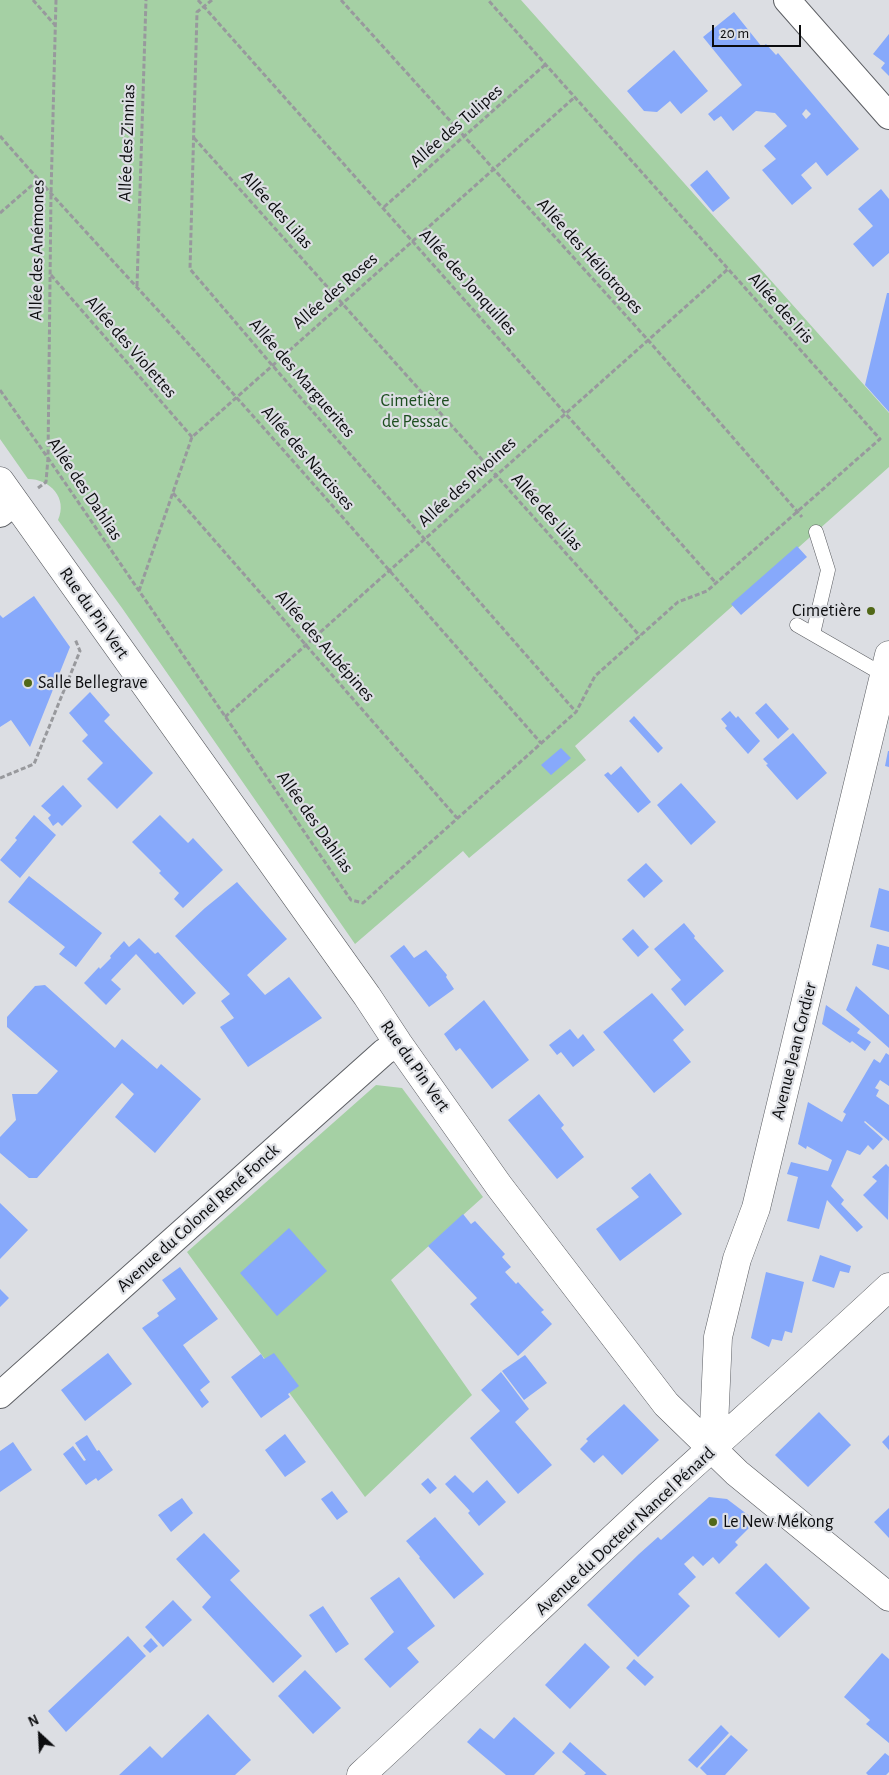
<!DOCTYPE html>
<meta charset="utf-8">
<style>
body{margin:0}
#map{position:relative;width:889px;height:1775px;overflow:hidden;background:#dcdee3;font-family:"Alegreya Sans",sans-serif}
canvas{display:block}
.north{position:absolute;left:15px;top:1710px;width:50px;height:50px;-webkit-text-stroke:4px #dcdee3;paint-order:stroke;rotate:335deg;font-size:14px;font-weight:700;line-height:20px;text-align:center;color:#0b0c0e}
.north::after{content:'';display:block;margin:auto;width:18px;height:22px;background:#0b0c0e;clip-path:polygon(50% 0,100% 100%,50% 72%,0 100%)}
.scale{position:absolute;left:712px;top:25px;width:89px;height:22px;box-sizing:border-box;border:2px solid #0b0c0e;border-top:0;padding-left:6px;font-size:15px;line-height:18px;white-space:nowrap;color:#0b0c0e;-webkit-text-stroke:4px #dcdee3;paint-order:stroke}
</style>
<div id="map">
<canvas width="889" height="1775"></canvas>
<div class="north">N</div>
<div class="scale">20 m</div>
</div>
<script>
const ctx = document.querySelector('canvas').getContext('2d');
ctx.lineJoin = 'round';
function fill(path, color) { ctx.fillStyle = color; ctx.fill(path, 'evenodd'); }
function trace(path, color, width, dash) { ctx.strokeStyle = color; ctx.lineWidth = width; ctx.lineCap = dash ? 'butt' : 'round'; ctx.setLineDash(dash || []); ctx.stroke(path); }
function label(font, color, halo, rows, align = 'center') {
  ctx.font = font + ' "Alegreya Sans",sans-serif'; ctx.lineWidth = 4.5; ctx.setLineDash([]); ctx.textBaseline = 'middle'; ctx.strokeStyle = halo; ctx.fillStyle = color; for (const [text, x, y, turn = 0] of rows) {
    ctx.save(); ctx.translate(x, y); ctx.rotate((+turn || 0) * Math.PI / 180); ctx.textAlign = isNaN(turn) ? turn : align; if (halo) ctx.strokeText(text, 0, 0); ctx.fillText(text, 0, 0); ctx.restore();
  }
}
const green = new Path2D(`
 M0 0H521L889 413V467L575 746 586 760 469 858 463 851 355 944 122 608 58 520C68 498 50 479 28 479L0 439Z
 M376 1085 402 1088 483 1197 391 1280 472 1395 365 1497 187 1252Z`);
const building = new Path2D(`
 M734 12 762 47 766 44 776 55 778 53 859 149 827 176 816 162 801 175 812 188 792 205 762 170 776 159 764 146 787 126 775 113 756 111 733 131 721 116 714 121 708 114 742 85 703 37ZM806 109 811 114 806 119 802 114Z
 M889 34V76L881 68 885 63 873 54Z
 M674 50 708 91 681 114 670 101 657 112 644 111 627 91Z
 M707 170 730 198 713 212 690 185Z
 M881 189 889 199V253L873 267 853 244 873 226 858 209Z
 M887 293H889V412L865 385Z
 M797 546 807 557 741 615 731 604Z
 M34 596 70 647 30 747 11 720 0 727V615L3 618Z
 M90 692 110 715 104 721 153 773 117 809 87 779 103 763 82 741 88 735 69 713Z
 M766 703 789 729 778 739 755 713Z
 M730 711 736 718 738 716 760 741 748 754 725 728 727 726 721 719Z
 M634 716 663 748 658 753 629 721Z
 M793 733 827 773 797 800 766 765 768 764 763 759Z
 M561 748 571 758 551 775 541 765Z
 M888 751H889V767L885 766Z
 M621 766 651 802 638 813 604 775 608 772 611 775Z
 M681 783 716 822 691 845 657 805Z
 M63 785 82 806 62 826 58 822 53 826 48 818 51 815 41 806Z
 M34 815 56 835 20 878 0 860 17 840 15 838Z
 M160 815 188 843 193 838 223 870 183 908 174 899 179 893 159 873 161 871 132 842Z
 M646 863 663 881 644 898 627 880Z
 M29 876 102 933 76 967 59 954 65 947 8 902Z
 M237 882 287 939 247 975 265 995 289 977 322 1018 248 1067 220 1027 234 1018 221 1001 230 994 175 936 205 908Z
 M879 888 889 891V932L870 927Z
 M684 923 695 936 694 938 724 971 685 1006 671 989 681 980 654 949Z
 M633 929 649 947 638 957 622 939Z
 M139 938 155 954 158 952 196 993 183 1005 136 954 111 980 121 989 106 1005 84 983 99 967 100 969 111 958 110 956 124 941 129 947Z
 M877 944 889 947V970L872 965Z
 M404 945 414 958 426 950 447 975 446 977 454 989 429 1007 390 956Z
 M45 985 115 1048 122 1039 157 1069 161 1064 201 1099 155 1153 115 1117 134 1094 122 1083 37 1178H29L0 1153V1137L16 1120 12 1094H37L58 1071 7 1027V1017L35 986Z
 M856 986 889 1015V1048L846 1010Z
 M652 993 684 1030 673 1040 691 1062 654 1093 603 1032Z
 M484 1000 529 1060 492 1089 460 1048 456 1051 444 1034Z
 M826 1005 860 1029 857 1033 871 1042 865 1051 852 1041 850 1043 822 1024Z
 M570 1029 578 1039 583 1034 595 1050 573 1067 561 1052 557 1055 549 1045Z
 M886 1053 889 1055V1086L880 1080 875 1088 879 1090 876 1096 889 1105V1141L865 1121 864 1122 883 1139 873 1150 868 1145 860 1155 847 1150 831 1186 844 1200 841 1204 863 1227 857 1232 827 1200 819 1229 787 1221 798 1177 787 1174 791 1162 828 1171 832 1160 807 1146 806 1149 798 1144 808 1102 842 1122 846 1114 843 1112 874 1059 880 1063Z
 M539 1094 564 1125 561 1128 584 1157 557 1179 508 1120Z
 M886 1164 889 1167 888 1220 863 1195 877 1181 872 1177Z
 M650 1173 682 1214 620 1261 596 1229 639 1197 631 1188Z
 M0 1203 28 1230 0 1259Z
 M463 1214 471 1224 475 1221 505 1254 502 1257 511 1267 505 1272 516 1284 518 1282 540 1306 544 1310 541 1312 552 1324 518 1356 470 1304 477 1298 428 1246Z
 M289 1228 327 1271 277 1316 240 1273Z
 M820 1255 851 1266 849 1273 840 1271 834 1288 812 1281Z
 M180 1267 218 1319 183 1345 210 1382 200 1390 209 1402 202 1408 142 1328 159 1316 157 1313 176 1299 162 1280Z
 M766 1272 804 1282 792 1333 785 1331 782 1341 772 1339 769 1347 751 1338Z
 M0 1289 9 1298 0 1307Z
 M108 1353 132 1384 85 1421 61 1390Z
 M274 1353 299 1386 288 1394 290 1397 261 1418 231 1377 261 1354 264 1359Z
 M525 1355 547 1383 524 1400 502 1371Z
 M501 1372 529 1409 515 1422 552 1465 518 1494 470 1438 500 1411 481 1390Z
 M624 1404 659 1440 622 1475 603 1455 594 1463 580 1449 588 1441 586 1439Z
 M819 1412 851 1445 808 1487 775 1455Z
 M285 1434 306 1462 285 1477 265 1450Z
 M87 1435 97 1451 99 1450 113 1470 98 1481 96 1478 86 1485 63 1454 73 1446 84 1461 86 1460 75 1443Z
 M889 1435V1450L882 1442Z
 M13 1442 32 1470 0 1492V1451Z
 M455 1475 473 1493 487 1480 506 1502 479 1526 468 1513 470 1511 445 1484Z
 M428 1478 437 1488 430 1494 421 1484Z
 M332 1491 348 1512 337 1520 321 1499Z
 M709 1497 727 1499 756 1521 735 1542 738 1545 719 1564 713 1557 703 1566 693 1556 684 1564 696 1577 678 1594 690 1606 638 1657 587 1605 639 1554 658 1537 661 1540Z
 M182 1498 193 1513 171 1532 158 1515Z
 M889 1508V1538L874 1522Z
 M435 1517 484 1574 454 1599 419 1558 420 1557 406 1541Z
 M204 1533 240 1571 230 1580 302 1656 273 1683 202 1607 211 1597 176 1559Z
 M766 1563 810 1608 779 1638 735 1593Z
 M399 1577 435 1626 407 1648 419 1662 390 1688 364 1659 394 1632 370 1598Z
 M173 1600 192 1620 163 1647 145 1627Z
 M323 1606 349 1644 336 1653 309 1615Z
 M128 1636 146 1656 66 1732 48 1711Z
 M151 1638 158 1646 150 1653 143 1646Z
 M585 1643 610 1667 570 1709 545 1685Z
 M882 1653 889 1659V1743L866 1724 870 1720 844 1697Z
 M634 1659 654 1677 645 1686 626 1668Z
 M305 1670 341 1708 313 1734 278 1696Z
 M208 1714 251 1760 235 1775H119L150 1746 162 1758Z
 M514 1717 555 1753 534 1775H506L467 1742 480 1728 494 1739Z
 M721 1725 729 1733 697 1768 688 1760Z
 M731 1735 748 1750 725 1775H707L700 1768Z
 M570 1742 607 1775H584L586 1773 562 1752Z
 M885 1753 889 1756V1772L886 1775H868L866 1773Z`);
const path = new Path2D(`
 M33 0 55 25
 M198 0 716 583
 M212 0 197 12 190 269 272 365 576 712
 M341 0 648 340 802 517
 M0 136C66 212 136 285 203 360 317 487 428 615 541 743
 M194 138 640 636
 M384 207 546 64
 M0 213 38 180
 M51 275 192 437
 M137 286 146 0
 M0 390 48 458 351 900 363 903 576 712 595 676 678 602 707 591 880 439 488 0
 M38 488 46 482 48 458 51 194 56 0
 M173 493 457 818
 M139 591 192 437 575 97
 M225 717 728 269
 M0 778 34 764 80 651 75 639`);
const lane = new Path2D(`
 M797 625 884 675
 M813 634 828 570 816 532`);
const street = new Path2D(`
 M787 0 889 116
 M0 514 15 502
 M0 1395 384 1052 398 1043`);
const secondary = new Path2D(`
 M0 481 367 996 398 1043 499 1186 666 1404 737 1473 889 1597
 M713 1448 718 1337 737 1259 756 1208 889 655
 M361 1775C462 1682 561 1586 662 1493 738 1424 814 1357 889 1287`);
const markers = [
 [871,611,5,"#516817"],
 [28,683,5,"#516817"],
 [713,1522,5,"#516817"]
];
const streetNames = [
 ["Allée des Tulipes",456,126,-41],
 ["Allée des Zinnias",127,143,-88],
 ["Allée des Lilas",277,210,48],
 ["Allée des Anémones",37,250,-89],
 ["Allée des Héliotropes",590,256,48],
 ["Allée des Jonquilles",468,282,48],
 ["Allée des Roses",335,291,-41],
 ["Allée des Iris",781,308,48],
 ["Allée des Violettes",131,347,49],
 ["Allée des Marguerites",302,378,49],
 ["Allée des Narcisses",308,458,49],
 ["Allée des Pivoines",467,482,-42],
 ["Allée des Dahlias",85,489,56],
 ["Allée des Lilas",547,512,48],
 ["Rue du Pin Vert",94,613,55],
 ["Allée des Aubépines",325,646,49],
 ["Allée des Dahlias",315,822,55],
 ["Avenue Jean Cordier",794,1051,-76],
 ["Rue du Pin Vert",415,1066,55],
 ["Avenue du Colonel René Fonck",198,1218,-42],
 ["Avenue du Docteur Nancel Pénard",625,1531,-43]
];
const parkNames = [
 ["Cimetière",415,401],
 ["de Pessac",415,422]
];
const poiNames = [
 ["Cimetière",861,611,"right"],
 ["Salle Bellegrave",38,683],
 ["Le New Mékong",723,1522]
];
fill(green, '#a5d0a4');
fill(building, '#87a9fb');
trace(lane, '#5c5e63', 15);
trace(street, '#5c5e63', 28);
trace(secondary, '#5c5e63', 29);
trace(path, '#98999d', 3, [5, 2.5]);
trace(lane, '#fff', 14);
trace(street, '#fff', 26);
trace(secondary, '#fff', 28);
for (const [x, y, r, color] of markers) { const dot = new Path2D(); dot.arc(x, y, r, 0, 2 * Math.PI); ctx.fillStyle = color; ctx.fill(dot); trace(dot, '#dcdee3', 2); }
label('18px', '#0b0c0e', '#dcdee3', streetNames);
label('18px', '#1c4e1f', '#dcdee3', parkNames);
label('18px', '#0b0c0e', '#dcdee3', poiNames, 'left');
</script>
